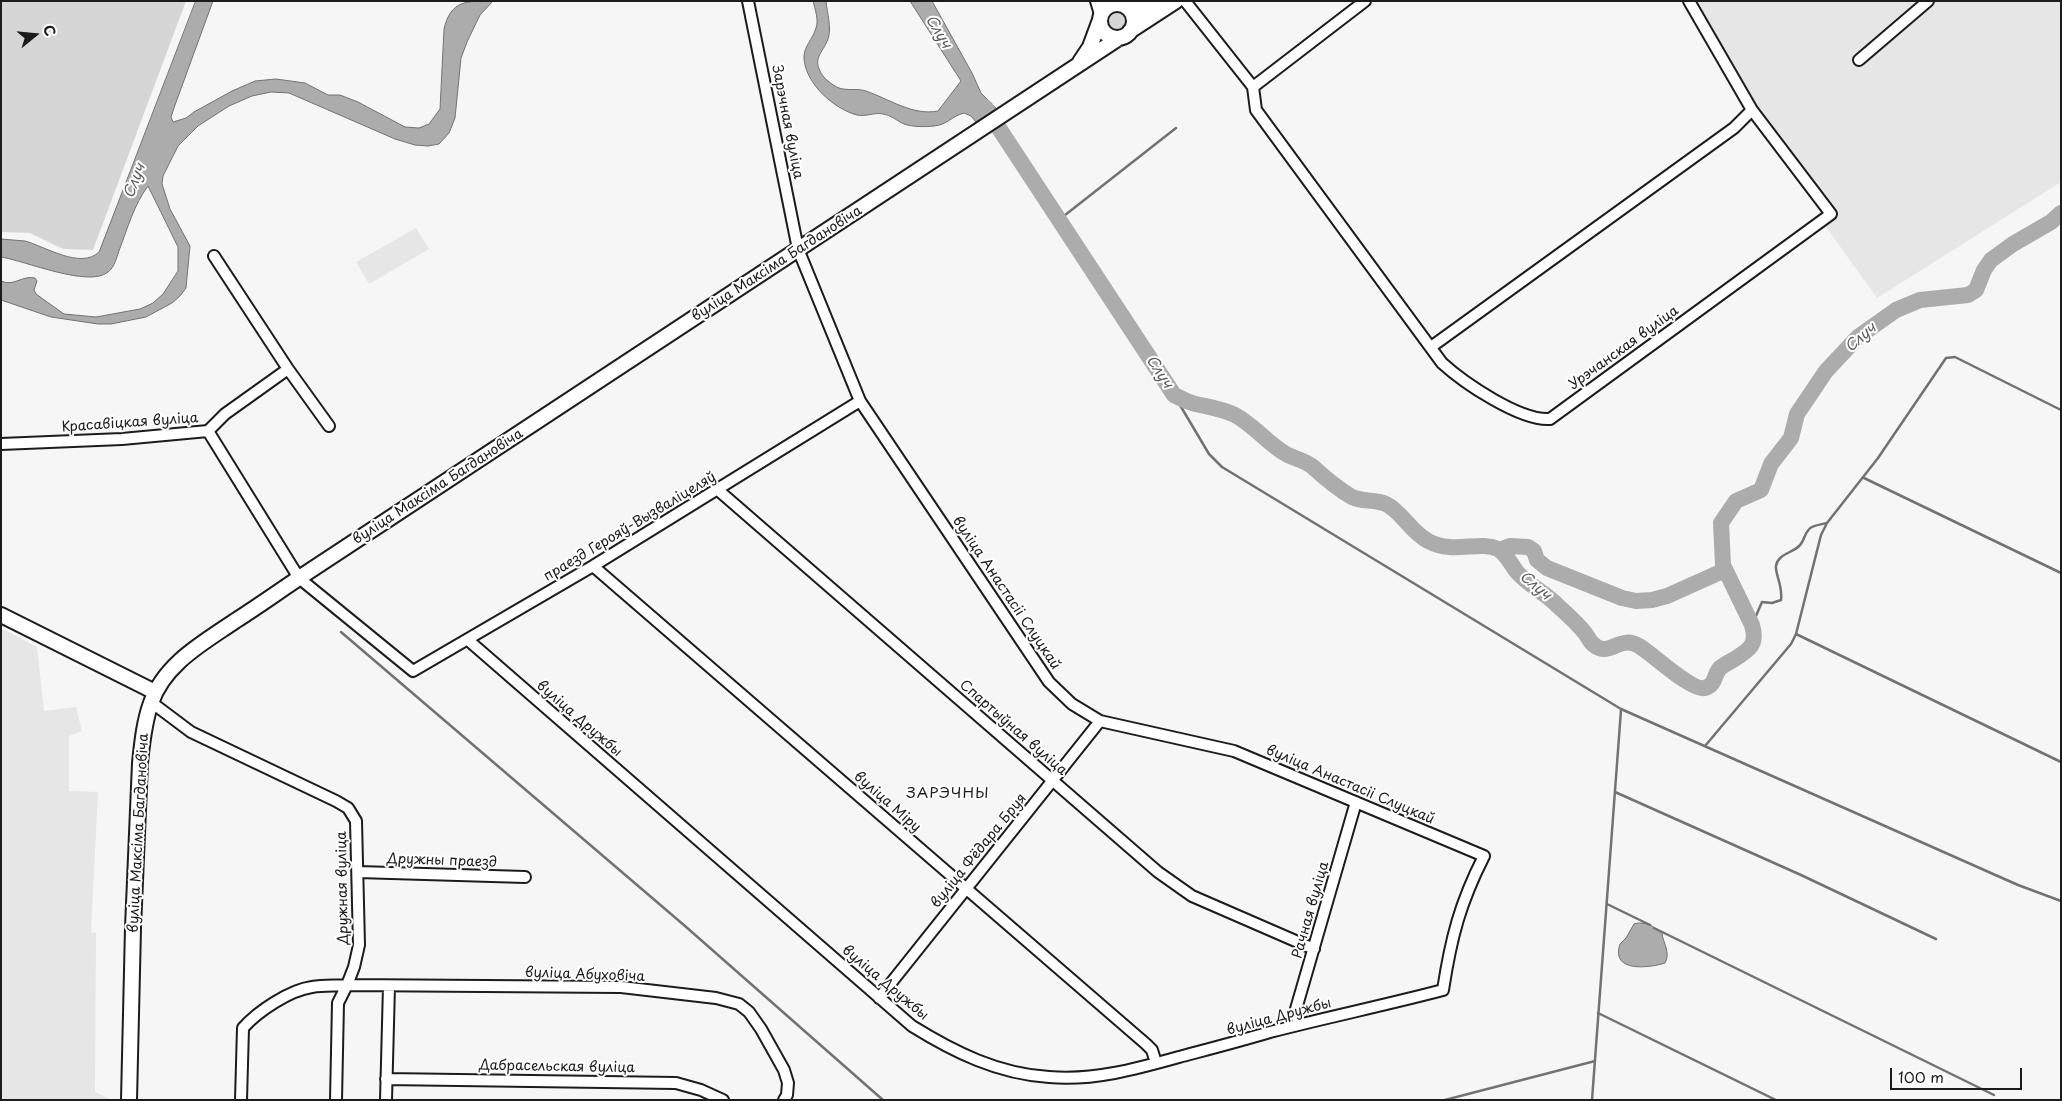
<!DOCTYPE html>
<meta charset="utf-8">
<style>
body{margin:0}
#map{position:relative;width:2062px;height:1101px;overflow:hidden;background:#f6f6f6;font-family:"Playpen Sans",sans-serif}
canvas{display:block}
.frame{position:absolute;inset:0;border:2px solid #1c1c1c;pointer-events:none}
.north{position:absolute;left:10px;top:10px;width:50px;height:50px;-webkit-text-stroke:4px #fff;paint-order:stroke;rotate:73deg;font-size:14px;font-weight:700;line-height:20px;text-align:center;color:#1c1c1c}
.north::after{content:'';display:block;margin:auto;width:18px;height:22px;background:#1c1c1c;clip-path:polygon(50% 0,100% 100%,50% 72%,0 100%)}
.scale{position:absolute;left:1890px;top:1068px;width:132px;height:22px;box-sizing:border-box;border:2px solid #1c1c1c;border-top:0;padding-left:6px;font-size:15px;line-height:18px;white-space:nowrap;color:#1c1c1c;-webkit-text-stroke:4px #fff;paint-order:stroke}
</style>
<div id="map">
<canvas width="2062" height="1101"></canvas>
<div class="frame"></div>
<div class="north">С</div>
<div class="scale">100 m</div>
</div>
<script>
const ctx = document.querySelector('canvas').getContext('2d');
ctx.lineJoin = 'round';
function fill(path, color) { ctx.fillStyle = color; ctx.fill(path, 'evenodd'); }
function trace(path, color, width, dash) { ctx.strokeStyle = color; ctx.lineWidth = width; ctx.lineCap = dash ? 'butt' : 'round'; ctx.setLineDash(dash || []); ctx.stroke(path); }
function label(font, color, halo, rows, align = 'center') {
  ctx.font = font + ' "Playpen Sans",sans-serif'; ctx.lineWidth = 4; ctx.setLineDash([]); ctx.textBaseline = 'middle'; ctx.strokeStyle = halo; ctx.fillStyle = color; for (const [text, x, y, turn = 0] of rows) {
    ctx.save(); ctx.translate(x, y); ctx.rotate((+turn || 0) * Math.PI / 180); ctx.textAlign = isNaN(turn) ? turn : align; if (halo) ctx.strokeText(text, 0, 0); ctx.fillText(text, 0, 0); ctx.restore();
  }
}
const built = new Path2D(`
 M1693 1H2061V182L1877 298 1824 224 1835 217 1750 101Z
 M416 228 429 249 369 284 356 262Z
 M1 628 37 647 44 711 76 707 82 731 69 736V791L98 792 91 932 96 933 95 1092 112 1100H1Z`);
const green = new Path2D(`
 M1 1H186L93 250 63 249 30 233 1 232Z
 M1105 21a12 12 0 1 1 24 0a12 12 0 1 1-24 0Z`);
const water = new Path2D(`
 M196 1H213L175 105 171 117 173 122 186 118 194 112 232 91 255 81 276 79 305 83 328 95H340L358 102 405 127 419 128 429 124 440 109 444 29C451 0 466 1 493 1L480 15 467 42 461 58 455 118 449 133 439 144 428 146 415 145 395 139 289 93 271 92 252 96 229 106 198 126 178 146 163 176 162 184 170 209 190 246 186 288 180 296 172 303 146 317 111 324H98L51 317 1 300V281C14 287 22 275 35 278L37 281 34 290 36 294 64 314 96 317 140 309 153 303 163 294 178 271V247L148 186C134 205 128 227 120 248 117 256 115 267 108 272 89 288 26 261 1 257V239C9 240 17 240 25 241 44 246 81 270 99 252Z
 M813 1H826C827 13 832 28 828 39 824 51 813 57 820 71 822 77 833 86 839 88 848 91 857 88 866 91 889 99 913 116 938 111L961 81 910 1H932L972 73 981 93 997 109 976 122 971 116 964 113C952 116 947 125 934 126 925 127 912 127 904 124 897 121 891 115 883 114 875 112 866 117 857 115 834 109 806 84 804 59 803 47 813 39 816 28 819 20 815 9 813 1Z
 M1640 923 1649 924 1662 933C1663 943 1671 953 1665 963 1650 968 1610 973 1620 944L1626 938 1634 924Z`);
const stream = new Path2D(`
 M1060 219 1176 128
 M1174 395 1209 454 1222 467 1621 709 2018 885 2061 901
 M1864 478 2061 573
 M1752 625 1762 602 1772 603 1781 600C1783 586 1775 574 1776 566 1778 554 1792 553 1799 546 1805 541 1804 531 1812 527 1816 525 1822 524 1827 523
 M341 632 685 926 883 1100
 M1796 634 2061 762
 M1705 746 1791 644 1796 634 1821 535 1827 523 1878 458 1946 358 1955 357 2061 410
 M1615 792 1801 875 1936 939
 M1607 904 1650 925
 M1654 928 1994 1095
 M1598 1013 1776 1100
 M1445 1100 1595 1061
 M1592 1100 1621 710`);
const river = new Path2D(`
 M985 107 1174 395C1180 398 1186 401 1192 403 1207 407 1220 408 1235 415 1255 426 1268 444 1286 454 1295 459 1305 460 1313 467 1325 478 1338 489 1352 497 1362 502 1375 499 1386 504 1401 511 1411 532 1428 541 1455 555 1477 540 1498 549 1506 553 1512 566 1517 572 1529 586 1546 593 1558 606 1567 614 1577 623 1585 633 1588 637 1590 642 1594 645 1610 658 1620 634 1639 646 1653 654 1691 691 1705 688 1716 685 1714 674 1720 668 1724 665 1729 662 1733 660 1749 650 1758 645 1752 625L1723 565 1721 523 1736 501 1761 490 1771 464 1791 438 1797 414 1826 371 1858 337 1896 310 1920 300 1968 295 1976 290 1984 270 1991 260 2013 244 2051 222 2061 213
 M1499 550 1510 546 1528 547 1534 551 1537 560 1547 568 1622 598 1636 601 1652 600 1667 596 1725 570`);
const minor = new Path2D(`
 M1185 1 1253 87
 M1859 60 1928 1
 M1253 87 1256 110 1442 363C1464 383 1520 421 1550 419L1831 214 1752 110 1689 1
 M1253 87 1365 1
 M214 256 288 369 329 426
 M1431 347 1734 128 1752 110
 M208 431 225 414 288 369
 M1 444 122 439 208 431 299 578 413 671 593 566 860 401
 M718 490 1158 872 1192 896 1314 949
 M593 566 1146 1044 1152 1050 1156 1063
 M468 640 912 1026C954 1052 998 1074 1049 1077 1093 1081 1136 1069 1179 1057 1209 1049 1240 1041 1270 1032 1328 1017 1386 1005 1443 990 1451 938 1460 903 1484 856L1234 751 1100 721 1072 704 1049 682 860 401 798 249 748 1
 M151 702 191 732 336 801 348 808 356 821 359 945 354 967 347 985 338 1003 336 1100
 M358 872 525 877
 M879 998 1100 721
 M1298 1025 1296 1009 1356 802
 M386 1079 676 1083 701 1090 723 1100
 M241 1100 243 1028C258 1011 290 990 312 987 324 985 336 986 347 985L621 987 716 998 739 1004 749 1012 761 1029 784 1070 788 1083 787 1095 784 1100
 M386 1100 389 986`);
const tertiary = new Path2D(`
 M1097 1 1101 14
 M1114 1 1116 4`);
const secondary = new Path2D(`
 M1100 21a17 17 0 1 1 34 0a17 17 0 1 1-34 0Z
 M1127 7 1143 9 1166 6
 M1130 31 1176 1
 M1080 62 1090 47 1100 20
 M1 615 155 692
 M129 1100 133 928 140 763C142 744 144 722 151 703 164 664 203 643 235 621 257 607 278 592 299 578L1119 38`);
const streetNames = [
 ["Зарэчная вуліца",787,122,79],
 ["вуліца Максіма Багдановіча",777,264,-33],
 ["Урэчанская вуліца",1624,348,-36],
 ["Красавіцкая вуліца",130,423,-4],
 ["вуліца Максіма Багдановіча",438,487,-33],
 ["праезд Герояў-Вызваліцеляў",630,527,-31],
 ["вуліца Анастасіі Слуцкай",1006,593,56],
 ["вуліца Дружбы",579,719,41],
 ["Спартыўная вуліца",1013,728,41],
 ["вуліца Анастасіі Слуцкай",1350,785,23],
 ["вуліца Міру",887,802,41],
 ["вуліца Максіма Багдановіча",139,833,-87],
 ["вуліца Фёдара Бруя",979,851,-51],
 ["Дружны праезд",442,861,2],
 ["Дружная вуліца",343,888,-91],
 ["Рачная вуліца",1311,910,-74],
 ["вуліца Абуховіча",585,975,2],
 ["вуліца Дружбы",885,983,40],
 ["вуліца Дружбы",1279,1017,-15],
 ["Дабрасельская вуліца",557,1067,1]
];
const waterNames = [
 ["Случ",938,32,59],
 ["Случ",135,181,-69],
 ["Случ",1861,338,-41],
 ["Случ",1159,372,57],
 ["Случ",1535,586,40]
];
const neighbourhoodNames = [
 ["ЗАРЭЧНЫ",948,794]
];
fill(built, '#e6e6e6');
fill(green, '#d6d6d6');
fill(water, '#acacac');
trace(water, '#727272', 1);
trace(stream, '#727272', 2.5);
trace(river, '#acacac', 16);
trace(minor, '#1c1c1c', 14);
trace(tertiary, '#1c1c1c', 16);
trace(secondary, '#1c1c1c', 18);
trace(minor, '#fff', 10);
trace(tertiary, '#fff', 12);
trace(secondary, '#fff', 14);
label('14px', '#1c1c1c', '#fff', streetNames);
label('italic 15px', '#5d5d5d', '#fff', waterNames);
ctx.letterSpacing = '1px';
label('15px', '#1c1c1c', '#fff', neighbourhoodNames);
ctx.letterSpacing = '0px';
</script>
